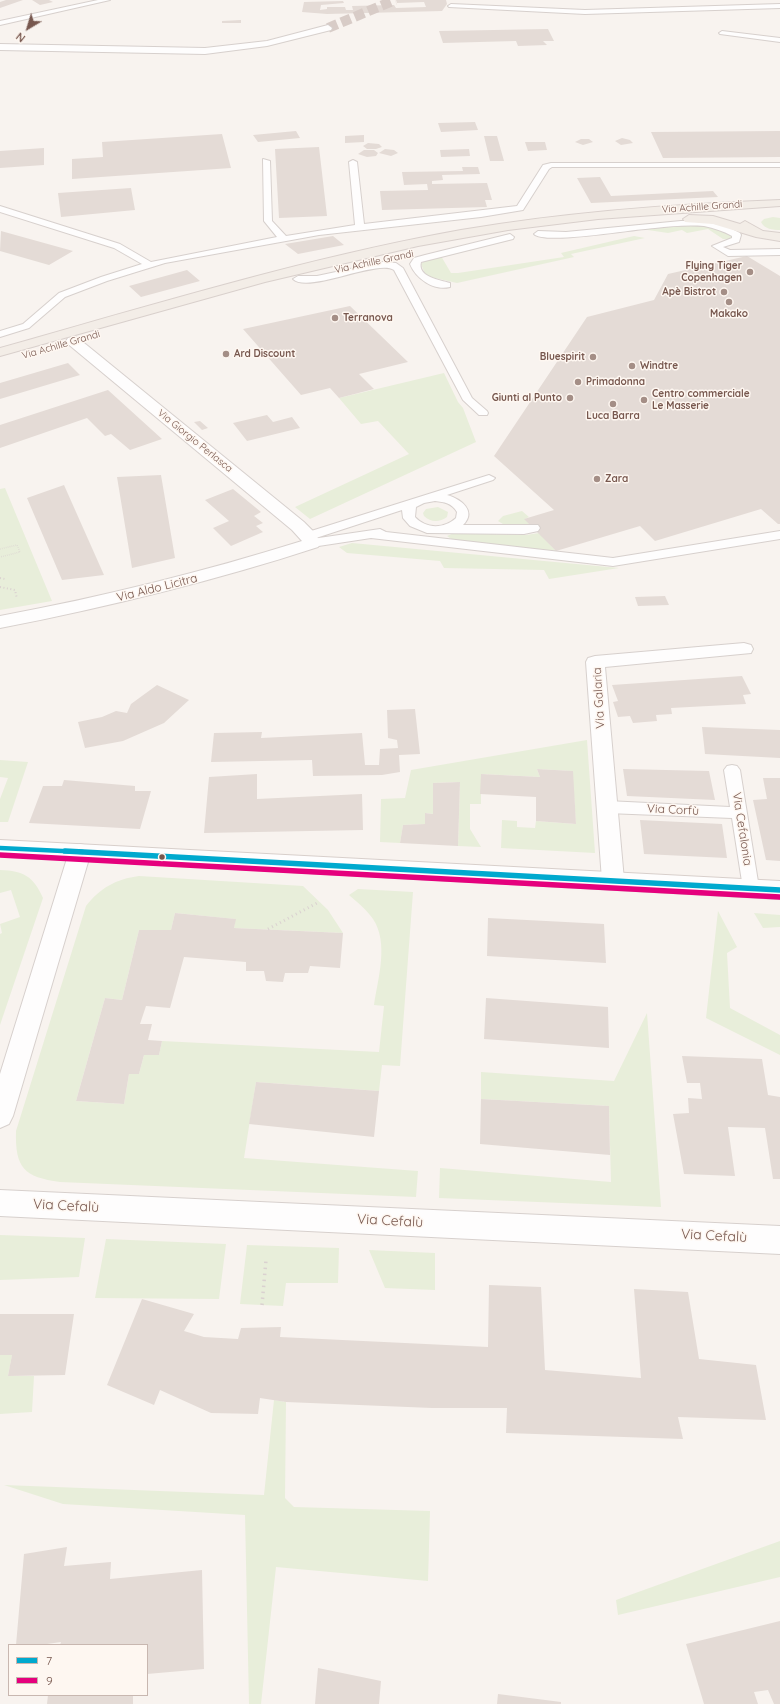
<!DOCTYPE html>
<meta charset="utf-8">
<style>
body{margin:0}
#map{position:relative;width:780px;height:1704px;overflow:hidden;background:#f8f3ef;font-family:Quicksand,sans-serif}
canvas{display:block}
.legend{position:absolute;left:8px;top:1644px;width:140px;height:52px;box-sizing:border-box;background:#fef7f1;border:1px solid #c8b7b0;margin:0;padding:5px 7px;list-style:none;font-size:12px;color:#77574e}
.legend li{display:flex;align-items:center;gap:8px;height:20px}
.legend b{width:20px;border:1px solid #c8b7b0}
.north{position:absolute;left:8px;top:8px;width:40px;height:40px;-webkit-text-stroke:3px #fef7f1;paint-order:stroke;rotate:218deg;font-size:11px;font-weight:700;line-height:16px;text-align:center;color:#77574e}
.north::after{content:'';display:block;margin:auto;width:14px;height:18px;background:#77574e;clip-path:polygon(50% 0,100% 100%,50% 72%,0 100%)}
</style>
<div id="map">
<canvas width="780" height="1704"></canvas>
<ul class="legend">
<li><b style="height:5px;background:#00a9ce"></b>7</li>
<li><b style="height:5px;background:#e5007d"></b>9</li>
</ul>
<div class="north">N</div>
</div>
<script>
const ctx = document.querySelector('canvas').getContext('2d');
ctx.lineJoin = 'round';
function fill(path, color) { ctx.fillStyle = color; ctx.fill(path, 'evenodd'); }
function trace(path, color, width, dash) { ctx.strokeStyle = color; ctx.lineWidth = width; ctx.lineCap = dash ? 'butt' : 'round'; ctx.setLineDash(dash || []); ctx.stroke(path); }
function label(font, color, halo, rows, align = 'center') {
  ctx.font = font + ' Quicksand,sans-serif'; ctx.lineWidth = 3; ctx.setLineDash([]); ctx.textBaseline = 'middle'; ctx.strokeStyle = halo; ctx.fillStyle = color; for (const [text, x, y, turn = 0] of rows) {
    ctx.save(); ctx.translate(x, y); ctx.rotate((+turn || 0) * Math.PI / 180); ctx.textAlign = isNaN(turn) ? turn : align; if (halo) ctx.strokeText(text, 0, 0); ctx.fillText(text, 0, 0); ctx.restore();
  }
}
const green = new Path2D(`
 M773 217 780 218V230C773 230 764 229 761 222L764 219Z
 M687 225 710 226 733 235 732 239H723L708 229 687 233 682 230 668 233 641 229Z
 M634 236 645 238 571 254 574 257 457 283 430 277 425 274 421 264 426 259 441 256 451 273H458L564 257 561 253Z
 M444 373 458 402 463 408 476 442 310 519 295 507 409 454 378 421 361 424 339 398Z
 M5 488 52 601 0 610V489Z
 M438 507 448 512 447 517C440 522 431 523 424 516L423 513 426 509Z
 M522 511 529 517 525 519 530 525 503 524 498 521 503 516Z
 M454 533 526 535 539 533 556 551 453 540 447 536Z
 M352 543 619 568 549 579 544 570 444 568 440 561 347 553 339 547Z
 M587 740 595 853 501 848 502 820 517 821V827L535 828 536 821 576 824 572 771 537 769 540 777 481 774V804H470V829L481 847 458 846 460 782 433 783V814L425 813V824L403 825 400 843 380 842 381 799 405 798 411 770Z
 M0 760 28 762 8 822H0V799L8 778 0 777Z
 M0 870C24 871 33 876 43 898L0 1025V934L2 933 0 924 20 917 11 890 0 893Z
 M139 876 303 886 328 910 343 933 234 928 235 919 175 913 171 930H139L122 1000 105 998 76 1101 124 1104 129 1074H139L144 1055H159L162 1041 379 1052 384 1006 374 1005C378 978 389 943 373 919 367 910 357 902 349 895L358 889 413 892 400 1066 382 1065 379 1091 256 1082 244 1158 418 1171 416 1197 60 1182C24 1177 15 1168 16 1131L86 906C100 888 116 879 139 876Z
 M718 911 737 947 727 953 730 1008 780 1035V1055L706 1018Z
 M754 913 780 915V927L763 928Z
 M647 1013 661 1207 439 1198 440 1168 611 1182 609 1106 481 1099V1072L614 1081Z
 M0 1235 85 1238 79 1277 0 1280Z
 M106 1239 226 1244 219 1299 95 1298Z
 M247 1245 339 1248 338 1283H286L283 1306 240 1304Z
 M369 1250 435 1253V1290L385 1288Z
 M0 1355H12L8 1376H34L32 1412 0 1414Z
 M274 1400 286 1402 285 1498 294 1507 430 1511 428 1581 276 1567 261 1704H249L245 1515 63 1504 4 1485 264 1495Z
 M780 1541V1577L618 1615 616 1600Z`);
const building = new Path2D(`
 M6 0H23L0 8V2Z
 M32 0H49L53 2 40 5Z
 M396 0H446L447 4 442 11 327 14 302 12 304 2 343 1 344 3 321 5 320 10 327 9V7H345L346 10H353L352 6 394 5 396 8 426 7 424 2 397 3Z
 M241 20V23H222V21Z
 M548 29 554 41H543L547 45 518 46 516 41 443 43 439 31Z
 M475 122 478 130 441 132 438 123Z
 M296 131 300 138 258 142 253 135Z
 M780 131V157L663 158 651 132Z
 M222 134 231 168 72 179V159L103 157 102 142Z
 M364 135V142L345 143V136Z
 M484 136H497L504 161H490Z
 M622 138 630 140 633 143 621 145 615 141Z
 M581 139H589L593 142 583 145 575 142Z
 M525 142H545L547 150 528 151Z
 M368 143 379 144 382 147 376 149H367L363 146Z
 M319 147 327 216 279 218 275 149Z
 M44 148V165L0 168V151Z
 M385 149 394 150 398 153 391 156 379 153Z
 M469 149 470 156 441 157 440 150Z
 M364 150H374L378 153 376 156 367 157 358 154Z
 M462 167H478L480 174 442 175 443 180 432 181V184L487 183 492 200H485L487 207 382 210 380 191 428 190 427 184 404 185 402 172 463 171Z
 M600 177 611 196 713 191 718 197 591 203 577 178Z
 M131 188 135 210 61 217 58 193Z
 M1 231 73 251 49 265 0 251Z
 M333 236 344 245 298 254 285 244Z
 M747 256 780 276V524H778L761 509 655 541 640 526 556 551 524 519 554 510 494 456 587 317 654 300 668 274Z
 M187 270 200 281 141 297 129 286Z
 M350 306 408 362 359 374 374 389 339 398 330 388 301 395 243 329Z
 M68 363 80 375 0 399V383Z
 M108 390 162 439 130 450 111 434 105 436 87 418 0 448V425Z
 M267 415 273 422 292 417 300 428 247 441 233 423Z
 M200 421 208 428 202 430 194 422Z
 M161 475 175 558 132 568 117 477Z
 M64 485 104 575 62 580 27 498Z
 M233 489 261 512 254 516 263 523 256 526 263 532 231 546 213 528 229 521 205 500Z
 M665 596 669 605 638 606 635 597Z
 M742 676 751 694 743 695 746 704 671 708 672 714 656 715 657 721 633 723 630 716 618 717 613 702 618 701 612 685Z
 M157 685 189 700 164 723 123 741 85 748 78 722 102 717 116 711 127 713 131 704Z
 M415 709 420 754 399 755 400 772 382 775 313 776 312 760 211 762 214 733 262 732 261 738 362 733 365 765H379L380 749 398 748 397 740 388 738 387 710Z
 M702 727 780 730V758L705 754Z
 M537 769 573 771 576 824 536 821V797L480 794 481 774 540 777Z
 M623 769 709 771 715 800 627 796Z
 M257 774V799L362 794 363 830 204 833 209 777Z
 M763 778H780V861L766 860 753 800 767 799Z
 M64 780 135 786V791H151L140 829 29 823 43 786H62Z
 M460 782 458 846 400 843 403 825 425 824V813L433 814V783Z
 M640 820 722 824 727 858 644 854Z
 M175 913 236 919 234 928 343 933 340 968 310 966 308 973H285L283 982 266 981 264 971H246V962L184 957 170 1008 146 1006 140 1024H152L148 1040 162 1041 159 1055H144L139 1074H129L124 1104 76 1101 105 998 122 1000 139 930H171Z
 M488 918 604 924 606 963 487 956Z
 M486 998 608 1007 609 1048 484 1039Z
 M682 1056 762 1059 768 1095 780 1097V1179H773L765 1128 728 1127 735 1176 684 1174 673 1114 689 1113 688 1098 702 1099 700 1083H687Z
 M256 1082 379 1091 374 1137 249 1124Z
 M481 1099 609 1106 610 1155 480 1144Z
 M489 1285 541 1287 545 1370 641 1378 634 1289 688 1292 699 1359 756 1365 766 1420 678 1417 683 1439 506 1433 507 1408H432L286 1402 260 1398 258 1414 211 1413 160 1390 154 1405 107 1385 142 1299 194 1314 184 1331 204 1337 238 1339 241 1328 281 1327 280 1337 488 1347Z
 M0 1314H74L65 1375 8 1376 12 1355H0Z
 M67 1547 64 1566 111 1562 110 1579 202 1570 204 1669 147 1674V1645H60L61 1642 40 1645H16L24 1554Z
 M780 1621V1704H774L768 1690 754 1692 758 1704H704L686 1644Z
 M318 1668 381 1681 379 1704H315Z
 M498 1694 561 1702V1704H497Z
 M48 1695H133V1704H47Z`);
const streetTunnel = new Path2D(`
 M328 28 395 0`);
const pathFar3 = new Path2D(`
 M0 549 17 545 20 552 0 557`);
const pathFar2 = new Path2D(`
 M0 578 5 579
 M0 587 15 590 17 599`);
const pathFar1 = new Path2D(`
 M268 929 319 902`);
const path = new Path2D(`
 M262 1305 266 1260`);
const lane = new Path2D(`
 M98 0H110L0 25V21Z
 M451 4 585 10 780 4V8L585 14 449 7 448 6Z
 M722 31 780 38V42L720 34 719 33Z
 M263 159 270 161 272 221 286 236 355 225 349 162 353 160 357 162 364 224 517 206 543 165 551 163H780V167H552L549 169 523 210 481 217 319 235 165 263 107 281 65 297 29 328 0 337V331L23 324 59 293 101 277 142 264 114 248 0 212V206L120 244 151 262 277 237 264 221Z
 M681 221C702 221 721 223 740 233L741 235 739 242 723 247 730 250 780 249V255L728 256 712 246 732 238V236C723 231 714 228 704 226 688 225 671 226 655 228 635 229 544 245 534 234L538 231 566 232Z
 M510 234 514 237 513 239 421 262C417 277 440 280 450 283V287C434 291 416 279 410 264L414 258 425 255Z
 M383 262 396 263 403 268 472 398 487 411 488 413 487 415H479L463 400 394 270C377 259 308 294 293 279L298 276H317Z
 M489 475 495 478 493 480 447 495C461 499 477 511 463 525H538L540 528 538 531 524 534 427 533 410 526 403 518 402 510 316 538H308L306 535 308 532ZM435 501C444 502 452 503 457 512L456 518C444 529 426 529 415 517L416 507 424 503Z
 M380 529 386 532 613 558 780 531V539L613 566 371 538 312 547 306 543 312 539Z
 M732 765 737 766 740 770 759 888 757 892 751 894 745 892 743 888 732 818 607 813 602 811 599 807 602 803 607 801 730 807 724 770 727 766Z`);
const street = new Path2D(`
 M328 25 332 28 331 30 267 46 205 54 0 50V44L205 48 267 41Z
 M73 337 78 338 304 522 314 532 321 543 318 547C214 581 108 607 0 628V616C102 597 203 572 302 541L292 530 68 344 66 341 68 338Z
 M744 643 751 645 753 649 751 653 605 667 624 880 621 886 613 889 605 886 602 880 586 662 588 658 595 656Z
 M80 844 88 846 91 852 13 1116 9 1124 0 1128V1074L69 852 72 846Z
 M0 1190 780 1226V1254L0 1216Z`);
const secondary = new Path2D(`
 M0 840 780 881V899L0 856Z`);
const primary = new Path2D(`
 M780 200V206L598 219 508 230 418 246 265 282 0 356V348C153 305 305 258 461 230 567 212 673 204 780 200Z
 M689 215 713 216 740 224 745 221 763 231 780 233V241L756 237 713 224 685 222 683 219Z`);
const bus1Far1 = new Path2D(`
 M0 848 83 852`);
const bus1 = new Path2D(`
 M65 851 780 890`);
const bus2 = new Path2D(`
 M0 855 780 897`);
const markers = [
 [750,272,4,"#a48e86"],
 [724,292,4,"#a48e86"],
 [729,302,4,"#a48e86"],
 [335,318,4,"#a48e86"],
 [226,354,4,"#a48e86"],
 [593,357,4,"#a48e86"],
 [632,366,4,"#a48e86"],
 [578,382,4,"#a48e86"],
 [570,398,4,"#a48e86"],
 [644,400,4,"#a48e86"],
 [613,404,4,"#a48e86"],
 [597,479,4,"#a48e86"],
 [162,857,3.5,"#77574e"]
];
const farStreetnames = [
 ["Via Achille Grandi",702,207,-4],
 ["Via Achille Grandi",374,262,-12],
 ["Via Achille Grandi",61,345,-16],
 ["Via Giorgio Perlasca",195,441,39]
];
const farPoinames = [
 ["Flying Tiger",742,266,"right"],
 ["Copenhagen",742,278,"right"],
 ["Apè Bistrot",716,292,"right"],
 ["Makako",729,314,"center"],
 ["Terranova",343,318],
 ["Ard Discount",234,354],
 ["Bluespirit",585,357,"right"],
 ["Windtre",640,366],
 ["Primadonna",586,382],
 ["Centro commerciale",652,394],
 ["Le Masserie",652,406],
 ["Giunti al Punto",562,398,"right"],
 ["Luca Barra",613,416,"center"],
 ["Zara",605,479]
];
const streetNames = [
 ["Via Aldo Licitra",157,588,-14],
 ["Via Galaria",599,698,-93],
 ["Via Corfù",673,810,3],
 ["Via Cefalonia",742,829,81]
];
const nearStreetnames = [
 ["Via Cefalù",66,1206,3],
 ["Via Cefalù",390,1221,3],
 ["Via Cefalù",714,1236,3]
];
fill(green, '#e8eeda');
fill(building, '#e4dbd6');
trace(streetTunnel, '#d8ccc7', 10, [10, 4.5]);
trace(lane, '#d7d0cd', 2);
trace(street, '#d7d0cd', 2);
trace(secondary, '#d8cfcb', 2);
trace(primary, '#d9d0cc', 2);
trace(pathFar3, '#dad1d0', 1.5, [0.5, 1.5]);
trace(pathFar2, '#dad1d0', 2, [1, 2.5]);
trace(pathFar1, '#dad1d0', 3, [1, 3.5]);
trace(path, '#dad1d0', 3.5, [1.5, 4.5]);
fill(lane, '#fefdfd');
fill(street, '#fefdfd');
fill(secondary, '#fefdfd');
fill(primary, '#f3ede7');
trace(bus1Far1, '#00a9ce', 4.5);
trace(bus1, '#00a9ce', 5.5);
trace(bus2, '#e5007d', 5.5);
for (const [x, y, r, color] of markers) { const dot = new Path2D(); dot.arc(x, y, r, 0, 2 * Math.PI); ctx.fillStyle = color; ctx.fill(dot); trace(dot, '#fef7f1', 1.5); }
label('10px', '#77574e', '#fef7f1', farStreetnames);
label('bold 10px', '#77574e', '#fef7f1', farPoinames, 'left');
label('12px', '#77574e', '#fef7f1', streetNames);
label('14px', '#77574e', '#fef7f1', nearStreetnames);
</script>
